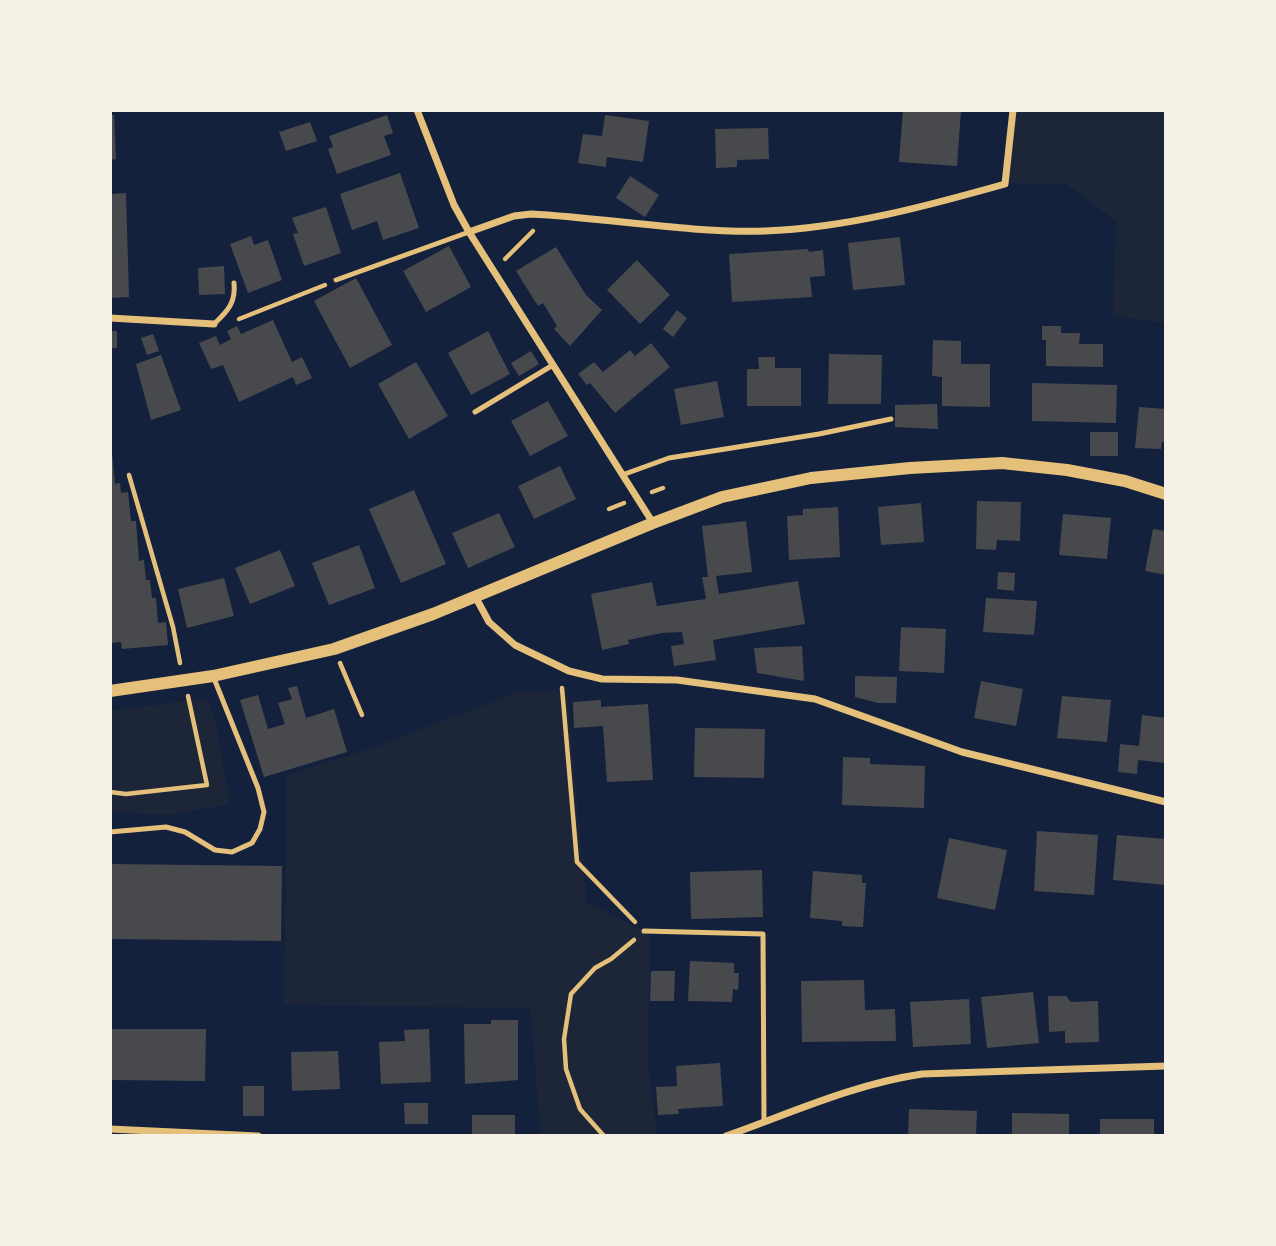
<!DOCTYPE html>
<html>
<head>
<meta charset="utf-8">
<style>
  body { margin:0 }
  #map { position:relative; width:1276px; height:1246px; overflow:hidden; background:#14213d; font-family:"Sofia Sans Condensed",sans-serif }
  canvas { display:block }
  .frame { position:absolute; inset:0; border:112px solid #f6f1e7; pointer-events:none }
</style>
</head>
<body>
<div id="map">
<canvas width="1276" height="1246"></canvas>
<div class="frame"></div>
</div>
<script>
const g = document.querySelector('canvas').getContext('2d');
g.lineJoin = 'round';
function fillPath(path, color) {
  g.fillStyle = color;
  g.fill(path, 'evenodd');
}
function trace(path, color, width, dash) {
  g.strokeStyle = color;
  g.lineWidth = width;
  g.lineCap = dash ? 'butt' : 'round';
  g.setLineDash(dash || []);
  g.stroke(path);
}
const green = new Path2D(`
  M1013 110H1166V323L1113 316 1116 221 1066 184 1005 183Z
  M567 690 586 902 650 934 648 1063 657 1136H541L530 1008 284 1005 287 775 369 749 518 692Z
  M207 698 216 723 230 804 170 815 110 812V711Z`);
const building = new Path2D(`
  M903 110H961L957 166 899 162Z
  M110 115H114L116 159 110 160Z
  M387 115 393 133 384 136 391 155 337 174 328 149 333 147 329 136Z
  M605 115 649 121 643 162 607 157 606 167 578 163 583 134 602 136Z
  M310 122 317 141 286 151 279 132Z
  M768 128 769 159 737 160V167L716 168 715 129Z
  M400 173 419 228 383 240 377 221 352 230 340 194Z
  M630 176 659 195 645 217 616 198Z
  M126 193 129 297 110 298V194Z
  M326 207 341 253 304 266 293 234 298 233 292 218Z
  M251 236 254 245 268 240 282 280 248 293 230 244Z
  M900 237 905 285 853 290 848 243Z
  M449 246 471 287 426 312 403 271Z
  M556 247 586 295 602 310 570 346 554 329 557 326 543 303 538 306 516 271Z
  M808 249 809 252 823 250 825 276 810 277 812 297 732 302 729 254Z
  M637 260 670 295 640 324 607 290Z
  M224 266 225 294 199 295 198 268Z
  M356 278 392 345 350 368 314 301Z
  M677 310 687 318 673 337 663 329Z
  M273 320 292 362 302 357 312 378 296 385 293 377 239 402 223 365 211 369 199 343 216 336 220 345 231 339 227 331 237 326 241 334Z
  M1042 326H1061V333H1080L1079 344H1103V367L1046 366V340H1042Z
  M110 331H117V348H110Z
  M488 331 510 374 471 395 448 353Z
  M153 334 159 351 147 355 141 338Z
  M933 340 961 341V364H990V407L942 406V377L932 376Z
  M651 343 670 367 615 413 590 383 587 385 578 374 594 362 603 372 630 350 635 356Z
  M531 351 539 364 519 376 511 363Z
  M829 354 882 355 881 404H828Z
  M161 355 181 410 151 420 136 364Z
  M758 357H775V368H801V406H747V369H759Z
  M416 362 448 416 409 439 378 384Z
  M717 381 724 417 681 425 674 389Z
  M1032 383 1117 385 1116 423 1032 421Z
  M548 401 568 436 530 456 511 421Z
  M937 404 938 429 895 427V405Z
  M1139 407 1166 409V442H1162L1161 449 1135 448Z
  M1090 432H1118V456H1090Z
  M110 452H112L115 484 120 483 121 493 128 492 131 521H136L139 561 144 560 146 580H150L152 598H156L158 623 166 622 168 645 122 649 121 642 110 643Z
  M560 466 576 499 534 519 518 486Z
  M414 490 446 564 401 583 369 509Z
  M977 501 1021 502 1020 541 997 540 996 550 976 549Z
  M921 503 924 542 881 545 878 507Z
  M838 507 840 557 789 560 787 516 803 515V509Z
  M499 513 515 547 468 568 452 533Z
  M1063 514 1111 518 1107 559 1059 555Z
  M746 521 752 572 716 576 719 594 798 581 805 624 713 640 716 660 674 666 671 646 684 644 682 632 662 633 628 640 629 644 602 650 591 594 652 582 657 606 706 599 702 577H708L702 526Z
  M1153 529 1166 531V575L1145 571Z
  M359 545 375 588 329 605 312 563Z
  M280 550 295 586 250 604 235 568Z
  M998 572 1015 573 1014 591 997 589Z
  M224 578 234 616 187 628 178 589Z
  M986 598 1037 601 1034 635 983 632Z
  M901 627 946 629 944 673 899 671Z
  M802 646 804 681 757 673 754 648Z
  M855 676 897 677 896 703H878L855 697Z
  M981 681 1023 689 1016 726 974 718Z
  M297 686 306 718 334 709 347 752 264 777 240 700 258 695 268 729 285 724 278 703 292 699 288 688Z
  M1062 696 1111 700 1107 742 1057 738Z
  M601 700V707L648 704 653 780 607 782 603 726 574 728 573 702Z
  M1142 715 1166 718V763L1138 760 1137 774 1118 772 1120 744 1139 746Z
  M695 728 765 729 764 778 694 777Z
  M843 757 870 758V764L925 766 924 808 842 805Z
  M1037 831 1098 835 1094 895 1034 891Z
  M1117 835 1166 839V885L1113 880Z
  M949 838 1007 850 995 910 937 898Z
  M110 864 282 866 281 941 110 939Z
  M762 870 763 917 691 919 690 872Z
  M813 871 862 875V883H866L863 927 842 926V921L810 918Z
  M690 961 734 963V973H739L738 990 733 989 732 1002 688 1001Z
  M651 971H675L674 1001H650Z
  M864 980 865 1010 895 1009 896 1041 802 1042 801 981Z
  M1033 992 1039 1043 987 1048 981 997Z
  M1048 996H1066L1071 1002 1098 1001 1099 1042 1065 1043V1031L1049 1032Z
  M969 999 971 1044 913 1047 910 1002Z
  M491 1020H518V1080L465 1084 464 1024H491Z
  M110 1029H206L205 1081 110 1080Z
  M429 1029 431 1082 381 1084 379 1042 405 1041 404 1030Z
  M338 1051 340 1089 292 1091 291 1052Z
  M720 1063 723 1106 678 1109 679 1114 658 1115 656 1087 677 1086 676 1066Z
  M243 1086H264V1116H243Z
  M404 1103H428V1124H405Z
  M909 1109 977 1111 976 1136H908Z
  M1012 1113 1069 1114V1136H1012Z
  M472 1115H515V1134L472 1135Z
  M1100 1119H1154V1136H1100Z`);
const path = new Path2D(`
  M505 259 533 231
  M239 319 325 285
  M129 475 173 627 180 663
  M652 492 663 488
  M609 509 624 503
  M340 663 362 715
  M562 688 577 862 635 922
  M110 792 126 794 207 785 188 696
  M604 1136 580 1109 566 1069 564 1039 571 994 595 968 611 959 634 940`);
const service = new Path2D(`
  M336 280 469 232
  M214 324C228 311 236 302 234 283
  M475 412 553 365
  M622 475 669 458 819 434 891 419
  M110 832 166 827 185 832 215 850 232 852 252 843 260 829 264 812 258 788 213 676
  M644 931 763 934 764 1122`);
const minor = new Path2D(`
  M417 110 454 205 469 232 653 523
  M469 232 514 216 531 214C609 218 686 233 765 231 846 228 927 206 1005 184L1013 110
  M110 318 214 324
  M475 596 489 622 515 645 569 671 602 679 677 680 815 699 962 752 1166 802
  M110 1129 258 1136
  M726 1136C791 1113 854 1084 922 1074L1166 1066`);
const tertiary = new Path2D(`
  M110 691 213 676 334 649 433 614 653 523 722 497 811 478 910 468 1002 463 1067 470 1125 481 1166 494`);
fillPath(green, '#1d2539');
fillPath(building, '#48494c');
trace(path, '#e5c07b', 4.5);
trace(service, '#e5c07b', 5);
trace(minor, '#e5c07b', 7);
trace(tertiary, '#e5c07b', 12);
</script>
</body>
</html>
